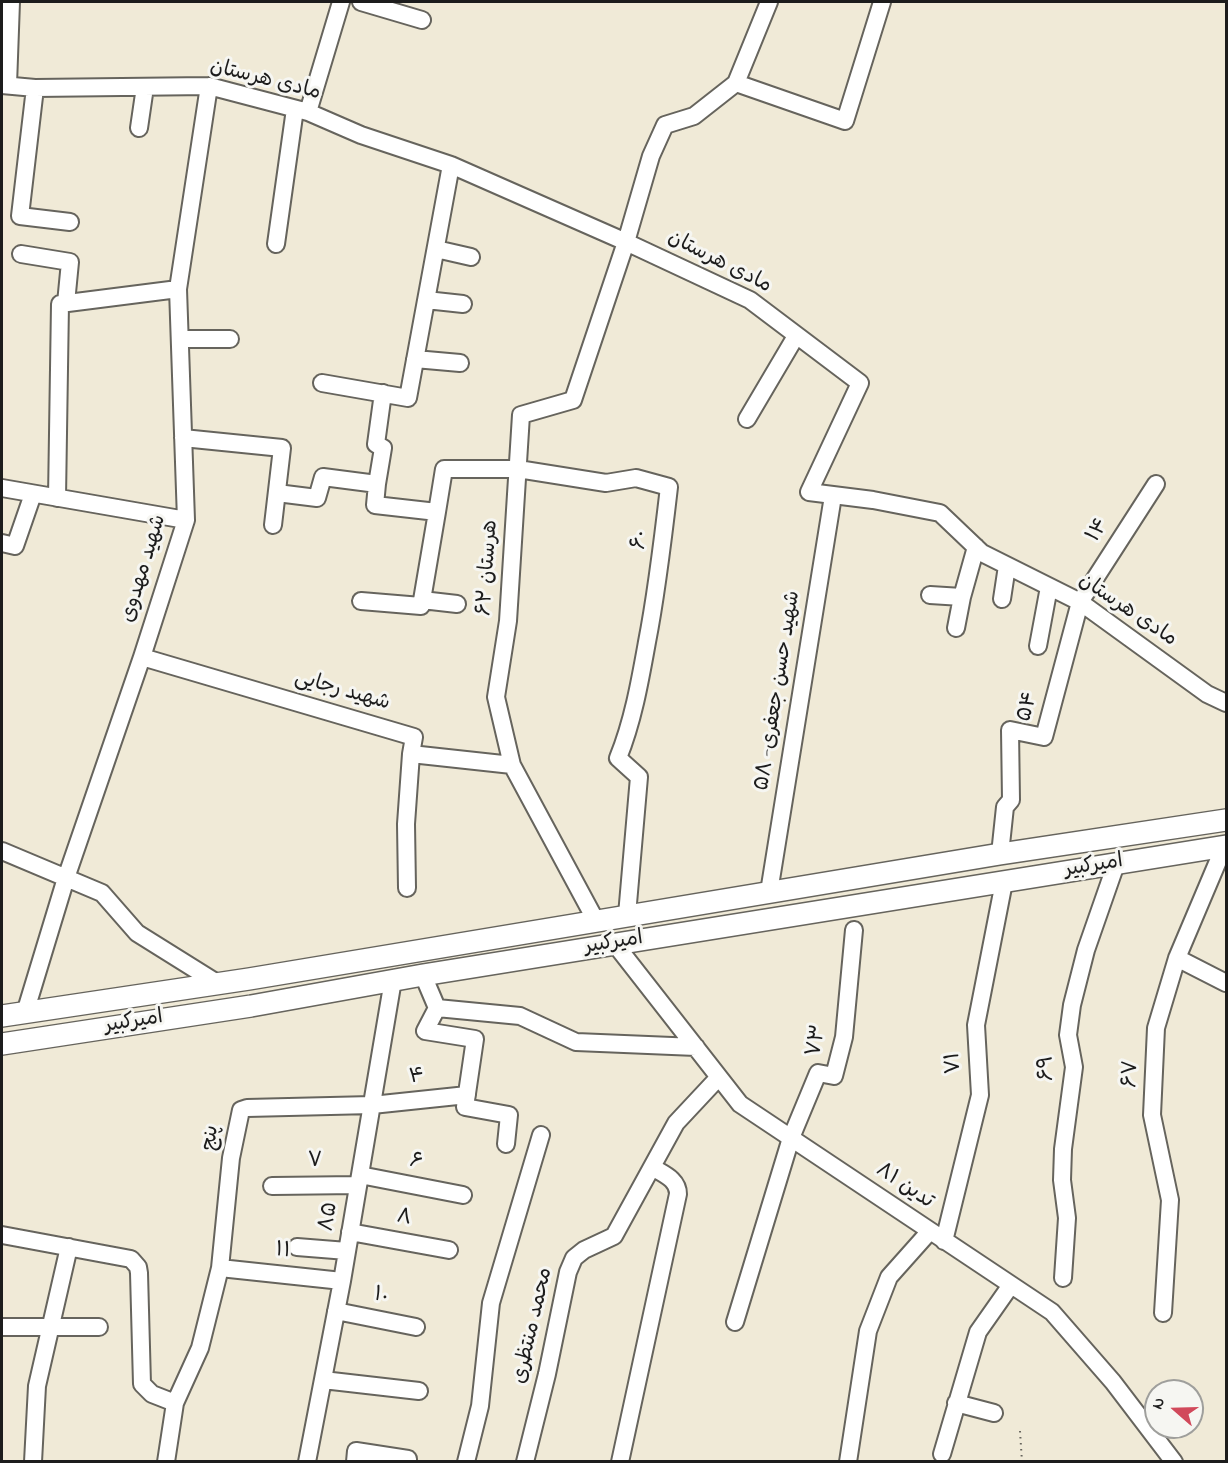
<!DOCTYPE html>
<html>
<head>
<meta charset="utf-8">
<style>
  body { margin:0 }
  #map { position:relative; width:1228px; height:1463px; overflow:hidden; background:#f0ead7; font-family:"Indie Flower",sans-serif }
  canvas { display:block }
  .frame { position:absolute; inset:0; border:3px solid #1c1c1c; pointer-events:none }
  .north { position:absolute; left:1144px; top:1379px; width:60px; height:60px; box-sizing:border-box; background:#f6f6f2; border:2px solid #9f9f9c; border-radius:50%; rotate:290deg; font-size:16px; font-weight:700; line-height:24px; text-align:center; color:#1c1c1c }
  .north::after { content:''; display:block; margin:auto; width:21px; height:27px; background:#d1495b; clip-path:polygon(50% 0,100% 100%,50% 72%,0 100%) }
</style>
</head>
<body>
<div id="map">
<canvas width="1228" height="1463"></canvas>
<div class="frame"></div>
<div class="north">N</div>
</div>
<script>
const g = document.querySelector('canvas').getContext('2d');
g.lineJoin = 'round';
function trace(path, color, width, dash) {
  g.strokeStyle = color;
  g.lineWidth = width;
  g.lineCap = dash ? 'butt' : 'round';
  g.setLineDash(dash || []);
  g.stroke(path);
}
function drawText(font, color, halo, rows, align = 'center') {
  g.font = font + ' "Indie Flower","Playpen Sans Arabic",sans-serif';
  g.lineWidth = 6;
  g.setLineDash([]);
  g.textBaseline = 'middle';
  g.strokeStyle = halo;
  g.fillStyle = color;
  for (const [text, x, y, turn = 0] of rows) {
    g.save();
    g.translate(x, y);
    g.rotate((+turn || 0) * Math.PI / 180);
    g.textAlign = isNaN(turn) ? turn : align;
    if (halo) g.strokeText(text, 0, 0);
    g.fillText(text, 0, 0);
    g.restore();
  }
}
const path = new Path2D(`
  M1020 1431 1022 1462`);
const minor = new Path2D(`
  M361 2 422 20
  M736 83 845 121 882 2
  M2 85 35 88 209 86 308 112 361 135 451 165 626 242 750 300 860 383 809 492 873 500 940 513 982 553 1080 602 1207 694 1226 703
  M8 85 11 2
  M35 88 20 216 70 222
  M308 112 341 2
  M139 128 145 87
  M276 244 295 109
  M436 249 471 257
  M21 254 70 262 66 303
  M426 300 463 304
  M180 339H230
  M415 359 460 363
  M322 383 408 398 451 165
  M747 419 796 336
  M183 438 282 448 273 525
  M377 484 375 505 437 512 444 469H518L606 483 636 478 669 487C663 539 657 591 647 642 640 681 633 721 618 758L639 777 627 915
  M2 488 186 520
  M277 493 317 498 323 477 377 484 383 448 376 444 383 393
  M57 498 60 304 178 289
  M2 543 15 546 33 494
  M930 595 962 597
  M1002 599 1007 566
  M422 600 457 604
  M361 601 421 606 437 512
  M956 628 962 597 976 547
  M1038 646 1049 587
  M142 657 414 737 411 754 512 765
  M2 851 102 893 137 933 217 983
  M1000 854 1005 807 1011 800 1010 730 1044 737 1080 602 1156 484
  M407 888 406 824 411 754
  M769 892 833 496
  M596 921 512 765 496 697 508 621 521 415 573 400 626 242 651 156 665 125 694 116 736 83 769 2
  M615 944 740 1104 1052 1312 1113 1382 1174 1462
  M1177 958 1226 983
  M423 975 437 1008 520 1016 576 1042 696 1047
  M437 1008 425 1031 475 1039 465 1107 509 1115 506 1144
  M25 1013 66 878 142 657 186 520 178 289 209 86
  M360 1175 463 1195
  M272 1186 358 1185
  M350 1232 449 1250
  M2 1235 131 1259 138 1267 139 1273 142 1384 152 1394 175 1403 200 1348 220 1268 231 1158 241 1110 247 1108 372 1105 467 1095
  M944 1241 980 1095 976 1025 1004 882
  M297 1247 347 1251
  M220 1268 342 1281
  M1063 1278 1067 1218 1062 1180 1063 1149 1074 1067 1068 1035 1072 1005 1086 950 1116 864
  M336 1311 416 1327
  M1163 1313 1170 1200 1152 1115 1156 1028 1177 958 1224 847
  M735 1322 791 1138 818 1073 834 1076 844 1037 854 930
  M2 1327H99
  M323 1380 419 1391
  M956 1403 994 1413
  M942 1454 978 1332 1011 1285
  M33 1462 37 1386 69 1247
  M166 1462 175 1403
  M307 1462 342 1281 393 980
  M355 1462 356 1451 408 1459
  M466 1462 480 1406 491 1303 541 1135
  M525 1462 547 1374 568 1272 574 1258 584 1250 614 1236 676 1123 719 1077
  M620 1462 678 1194C678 1179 663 1174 652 1167
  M848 1462 868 1331 889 1277 930 1231`);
const major = new Path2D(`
  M2 1016 249 979 1000 854 1226 820
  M2 1044 251 1006 423 975 1226 846`);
const streetNames = [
  ["مادی هرستان",265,81,14],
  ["مادی هرستان",719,263,27],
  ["۱۴",1099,531,-57],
  ["۶۰",641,540,-84],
  ["هرستان ۶۲",489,568,-86],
  ["شهید مهدوی",145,569,-73],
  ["مادی هرستان",1127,611,34],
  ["شهید حسن جعفری- ۵۸",779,691,-81],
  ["شهید رجایی",342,692,16],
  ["۵۴",1029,707,-75],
  ["امیرکبیر",1094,867,-9],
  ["امیرکبیر",614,944,-9],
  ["امیرکبیر",134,1023,-9],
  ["۷۳",818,1041,-79],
  ["۷۱",955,1063,-93],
  ["۶۹",1048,1068,-91],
  ["۶۷",1132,1074,-88],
  ["۴",417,1078,-6],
  ["پنج",212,1138,-82],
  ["۷",315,1163],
  ["۶",416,1163,11],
  ["تدین ۸۱",904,1187,34],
  ["۸۵",330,1217,-81],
  ["۸",404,1219,11],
  ["۱۱",283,1252,6],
  ["۱۰",381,1297,11],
  ["محمد منتظری",534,1326,-77]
];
trace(minor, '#66645d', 20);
trace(major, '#66645d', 24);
trace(path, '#66645d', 2, [1.5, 4.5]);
trace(minor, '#fff', 16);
trace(major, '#fff', 21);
drawText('21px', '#1c1c1c', '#f6f6f2', streetNames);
</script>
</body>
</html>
